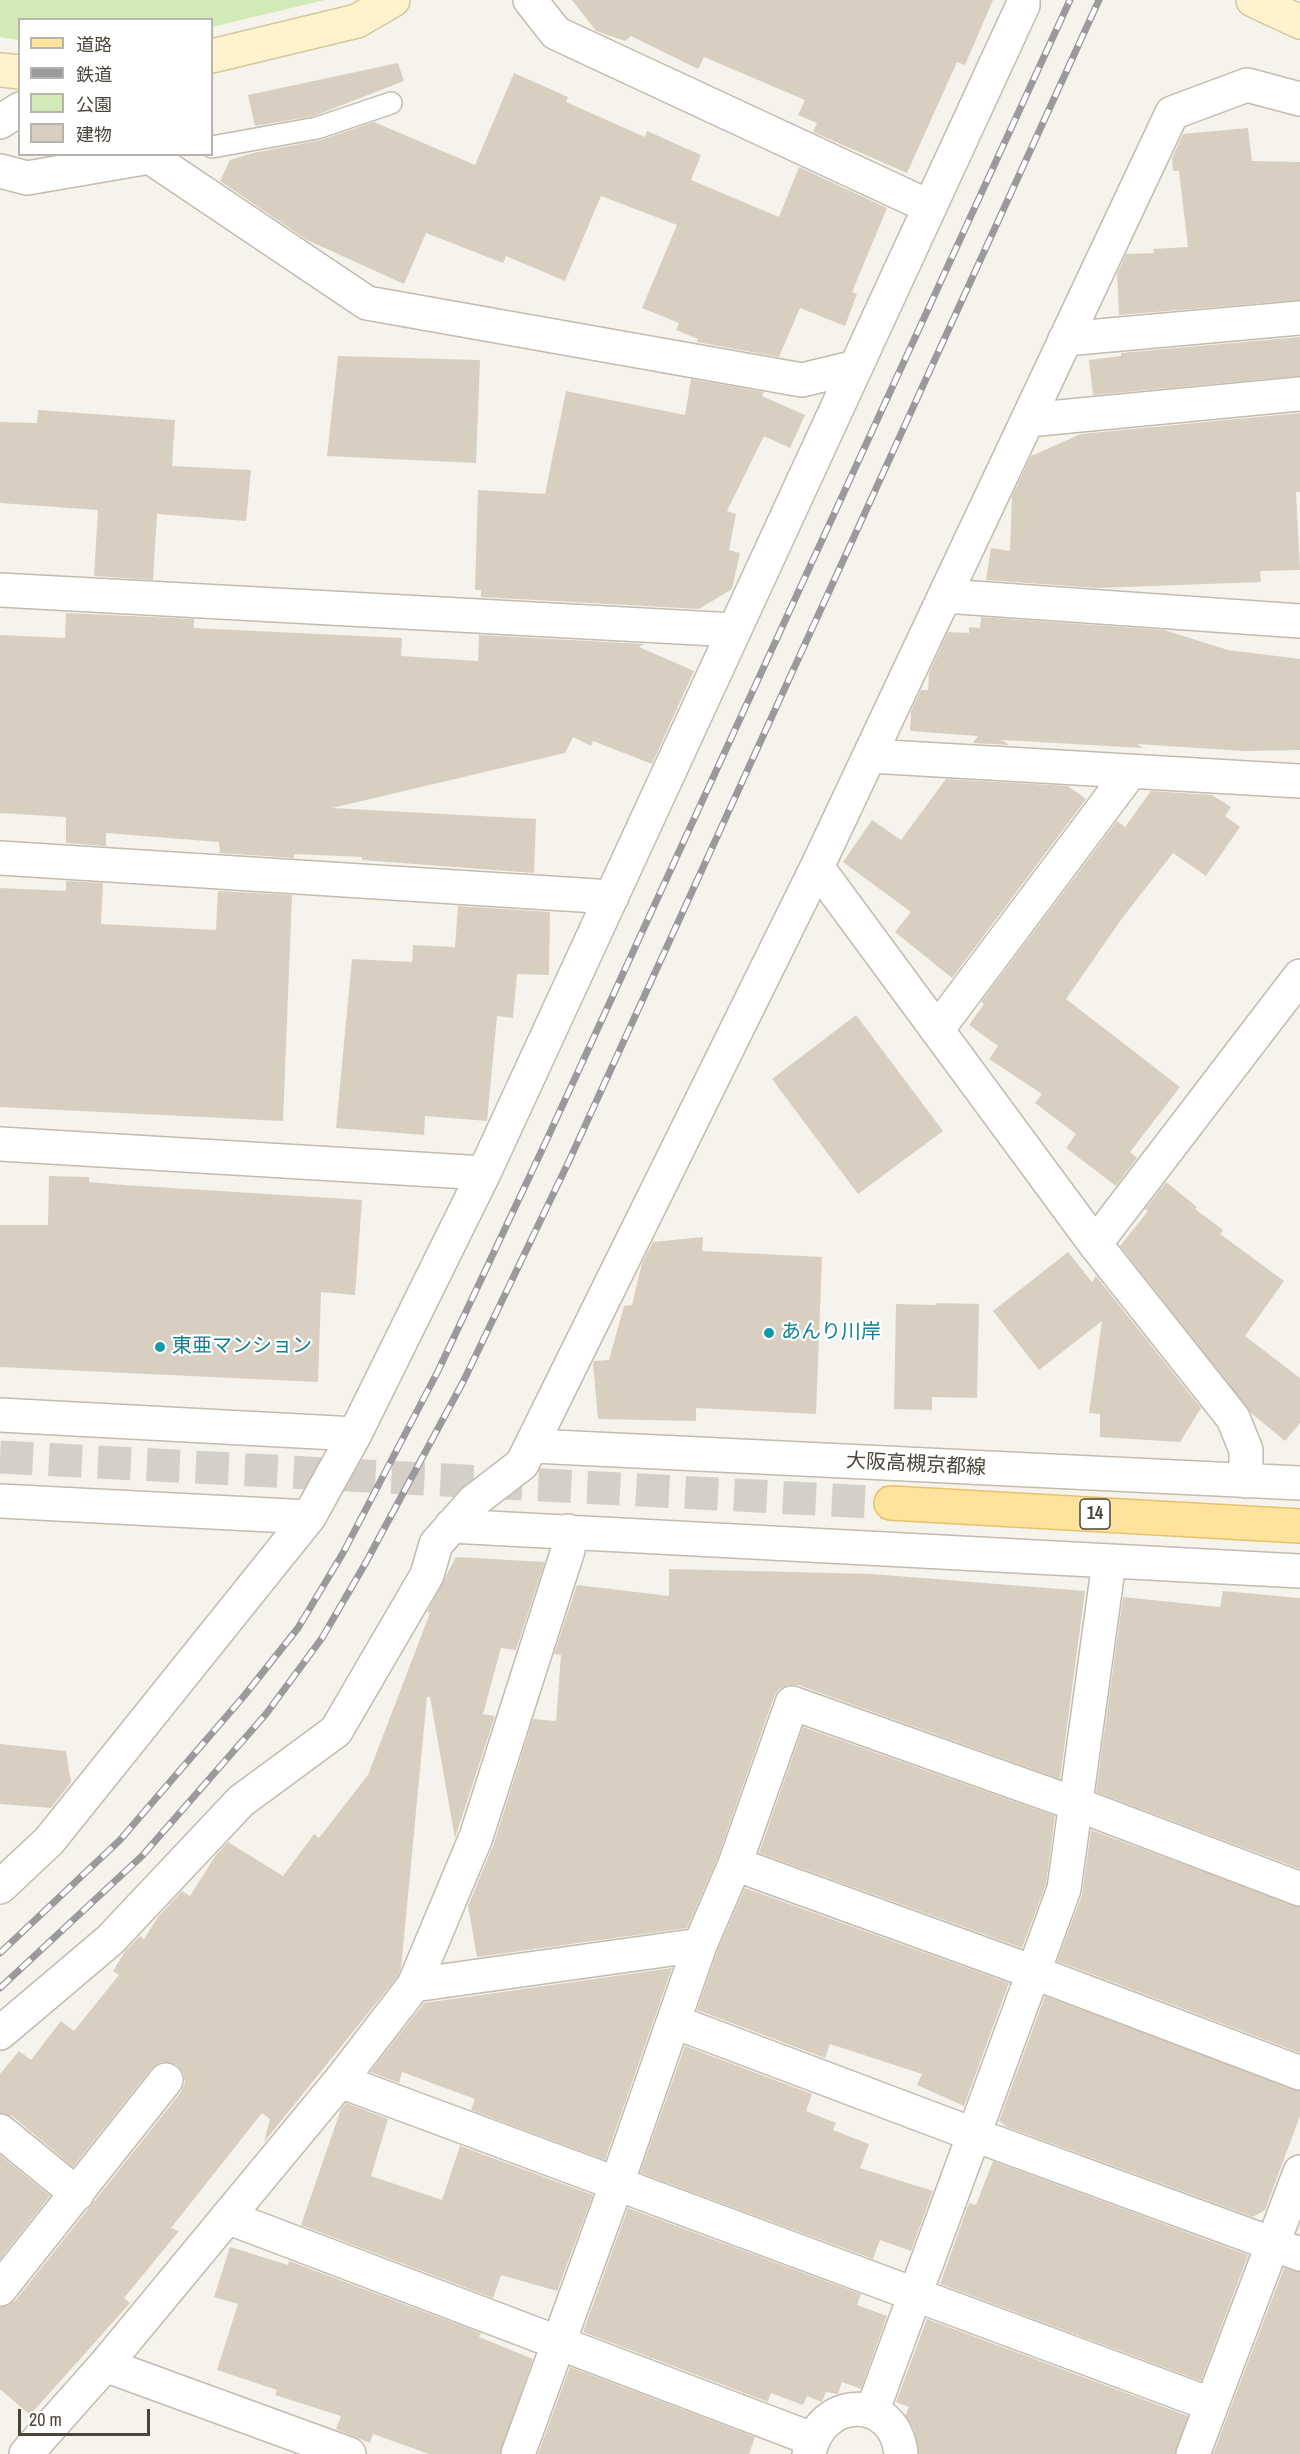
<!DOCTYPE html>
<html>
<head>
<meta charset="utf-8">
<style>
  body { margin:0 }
  #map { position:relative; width:1300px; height:2454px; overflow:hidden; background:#f6f3ec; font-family:"Archivo Narrow","Noto Sans JP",sans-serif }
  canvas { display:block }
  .legend { position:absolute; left:18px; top:18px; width:195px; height:138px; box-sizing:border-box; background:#fff; border:2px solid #b7b4b0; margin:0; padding:8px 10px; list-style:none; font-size:18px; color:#4b4439 }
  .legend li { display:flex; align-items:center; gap:12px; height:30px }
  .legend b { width:30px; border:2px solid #b7b4b0 }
  .scale { position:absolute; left:18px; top:2409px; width:132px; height:27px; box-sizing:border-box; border:3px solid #4b4439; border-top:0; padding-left:8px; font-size:18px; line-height:21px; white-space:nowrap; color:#4b4439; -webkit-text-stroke:4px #fff; paint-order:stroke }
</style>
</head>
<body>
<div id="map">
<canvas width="1300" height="2454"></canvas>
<ul class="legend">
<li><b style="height:8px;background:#ffe39c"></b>道路</li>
<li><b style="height:8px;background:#9a9a9a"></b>鉄道</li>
<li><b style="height:16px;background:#d2eab5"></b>公園</li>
<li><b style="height:16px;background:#d8cfc1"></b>建物</li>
</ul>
<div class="scale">20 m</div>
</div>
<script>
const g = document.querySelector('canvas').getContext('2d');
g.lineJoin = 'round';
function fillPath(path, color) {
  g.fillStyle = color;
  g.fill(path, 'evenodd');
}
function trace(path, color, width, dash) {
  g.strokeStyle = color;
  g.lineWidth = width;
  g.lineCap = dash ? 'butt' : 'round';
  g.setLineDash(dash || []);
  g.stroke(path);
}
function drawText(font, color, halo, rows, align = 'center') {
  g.font = font + ' "Archivo Narrow","Noto Sans JP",sans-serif';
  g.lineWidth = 4.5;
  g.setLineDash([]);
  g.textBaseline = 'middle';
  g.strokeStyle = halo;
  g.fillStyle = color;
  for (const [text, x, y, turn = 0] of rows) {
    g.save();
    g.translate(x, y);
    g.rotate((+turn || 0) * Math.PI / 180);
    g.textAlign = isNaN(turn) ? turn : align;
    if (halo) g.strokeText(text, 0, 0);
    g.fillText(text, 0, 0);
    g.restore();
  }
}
const green = new Path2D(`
  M0 0H325L212 27V20H20L19 40 0 37Z`);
const building = new Path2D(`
  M572 0H993L965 65 957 62 907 173 813 132 817 123 798 115 805 100 704 57 698 69 631 36 625 41 596 31Z
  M398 63 404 81 314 116 255 126 248 95Z
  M514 73 568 97 566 102 645 137 647 131 701 155 691 180 779 217 799 167 887 208 852 292 857 294 845 326 800 308 779 357 697 342 698 339 676 330 679 323 642 308 677 225 601 196 565 281 506 256 503 263 426 233 404 284 307 240 220 181 230 160 253 153 321 140 374 122 475 165Z
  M1248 128 1252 161 1300 162V300L1119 315 1117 274 1126 254 1154 253 1153 249 1188 247 1179 171H1173L1172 158 1183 134Z
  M1300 337V376L1093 395 1089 360 1121 356V353Z
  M338 356 480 360 476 463 327 456Z
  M691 379 764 392 762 396 805 415 790 448 764 436 727 511 736 514 729 550 740 553 732 589 699 609 481 597V590H475L478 490 545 494 566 391 685 415Z
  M38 410 175 420 172 466 251 470 246 521 157 514 153 580 94 576 98 510 0 503V422L37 423Z
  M1300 413V492H1296L1300 570 1260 571 1261 582 1098 588 986 580 991 548 1010 551 1012 496 1031 456 1081 434Z
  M66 613 194 619V628L402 638 401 656 478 661 479 635 644 644 639 647 694 671 652 764 593 741 591 746 573 737 565 753 332 808 536 819 534 873 362 860V857L294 854V858L220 853 219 842 106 833V846L66 843V817L0 813V635L65 638Z
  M981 617 1164 630 1228 650 1300 659V750L1244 751 1137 744 1143 748 1002 740 1009 745 973 743 978 736 910 731 911 711 921 690H928L929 673 948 632 969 633V627L980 628Z
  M946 779 1068 786 1086 799 952 978 895 932 911 912 843 862 872 820 901 840Z
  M1151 791 1212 795 1231 807 1225 816 1240 827 1206 876 1173 853 1123 917 1066 999 1180 1087 1130 1152 1137 1158 1116 1186 1066 1148 1076 1134 1035 1103 1042 1094 989 1059 998 1046 969 1025 984 1004 981 1002 1117 821 1125 827Z
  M66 881 103 883 101 924 216 930 218 891 292 895 283 1121 0 1107V888L66 891Z
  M458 906 550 912 549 975 517 974 513 1018 497 1016 487 1121 425 1116 424 1135 336 1128 352 959 412 962 413 945 455 947Z
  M856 1015 943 1131 858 1194 772 1079Z
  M49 1176 89 1177V1182L125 1185 362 1200 355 1295 321 1292 318 1382 0 1367V1225H48Z
  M1166 1182 1197 1207 1195 1209 1223 1230 1220 1234 1284 1281 1245 1336 1300 1378V1423L1285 1441 1251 1413 1120 1246 1148 1211 1145 1209Z
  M703 1237 702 1251 822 1257 816 1414 696 1408V1421L598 1419 593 1363 594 1361 609 1360 624 1306 632 1305 642 1263 653 1242Z
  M1068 1252 1092 1282 1096 1276 1201 1408 1180 1442 1100 1437V1414L1089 1413 1102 1321 1039 1370 993 1311Z
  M937 1303 979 1304 977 1398 932 1397V1410L894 1409 896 1304 936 1305Z
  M456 1557 545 1562 516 1650 501 1648 483 1714 495 1716 455 1838 430 1697H427L401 1968 398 1976 264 2142 270 2119 262 2113 171 2228 179 2231 124 2298 130 2303 30 2415 0 2389V2307L15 2301 181 2092 185 2082 183 2073 177 2065 169 2062H160L152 2068 73 2167 12 2116 0 2113V2074L19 2051 31 2060 61 2021 74 2031 119 1975 113 1971 126 1950 140 1936 144 1939 158 1917 182 1891 190 1896 216 1855 228 1842 283 1876 314 1834 319 1838 368 1775 430 1613 427 1612Z
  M669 1569 872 1574 1085 1591 1060 1779 798 1685H788L779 1689 774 1697 718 1857 687 1928 477 1957 468 1906 494 1843 533 1719 556 1721 561 1655 554 1654 577 1585 669 1596Z
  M1223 1591 1300 1598V1869L1096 1792 1123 1597 1220 1607Z
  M803 1727 1055 1816 1046 1884 1022 1948 759 1853Z
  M0 1744 66 1751 71 1782 51 1808 0 1804Z
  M1091 1830 1300 1907V2053L1057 1961 1082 1895Z
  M745 1888 1009 1983 964 2106 917 2085 922 2074 830 2044 825 2058 697 2010 717 1952Z
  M672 1968 605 2160 471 2110 475 2099 402 2072 399 2083 370 2072 424 2003Z
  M1045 1996 1300 2091V2116L1265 2210 1253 2217 1007 2127 999 2121Z
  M685 2046 812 2094 806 2111 836 2123 833 2130 869 2144 860 2168 933 2191 911 2251 880 2240 873 2259 640 2173Z
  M346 2103 388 2119 371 2176 442 2200 460 2146 593 2195 557 2291 501 2275 493 2298 301 2225 341 2109Z
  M0 2155 50 2196 0 2259Z
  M993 2161 1248 2255 1201 2381 940 2284 969 2203 976 2205Z
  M628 2208 861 2294 857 2305 887 2316 861 2389 842 2382 838 2394 826 2392 822 2402 807 2396 803 2405 771 2393 768 2402 583 2332Z
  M230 2247 288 2265 289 2261 481 2333 479 2337 533 2359 500 2454H429L373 2434 370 2443 336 2429 341 2416 275 2395 277 2390 217 2370 238 2304 214 2297Z
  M1284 2268 1300 2272V2454H1213Z
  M927 2319 1188 2416 1175 2454H919L914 2429 905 2416 909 2407 896 2402Z
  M570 2367 755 2437 749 2454H538Z`);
const primaryTunnel = new Path2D(`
  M0 1457 891 1503`);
const lane = new Path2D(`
  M212 147 317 128 391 103`);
const street = new Path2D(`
  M530 0 556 33 930 207
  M0 122 20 109
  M0 171 27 178 150 157 367 303 802 380 856 367
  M1065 339 1300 318
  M1028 420 1300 394
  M0 590 734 630
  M945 596 1300 621
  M870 756 1300 781
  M0 858 612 897
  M817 867 1095 1244 1233 1418 1246 1450V1481
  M937 1030 1131 771
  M0 1144 484 1173
  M1095 1244 1300 976
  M0 1415 355 1434
  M533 1446 1300 1483
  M0 1501 309 1517
  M451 1526 1300 1571
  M735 1864 1033 1972 1300 2073
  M0 1887 49 1841 309 1517 355 1434 484 1173 1023 5V0
  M414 1985 700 1945
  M675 2022 975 2135 1300 2254
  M0 2033 110 1940 241 1801 336 1731 427 1575 436 1544 474 1501 522 1464 817 867 1172 113 1247 85 1300 99
  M340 2081 1210 2404
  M0 2131 77 2194
  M227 2217 812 2439
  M0 2289 166 2080
  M105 2365 349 2454
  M872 2412 1064 1889 1109 1562
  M26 2454 105 2365 340 2081 414 1985 476 1837 568 1550V1531
  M518 2454 617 2183 700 1945 735 1864 792 1703 1076 1804 1300 1889
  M809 2454C820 2395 895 2394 901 2454
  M1193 2454 1300 2172`);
const secondary = new Path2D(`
  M1253 0 1300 22
  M212 56 357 21 393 0
  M0 70 20 72`);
const primary = new Path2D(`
  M891 1503 1300 1526`);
const rail = new Path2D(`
  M0 1953 120 1840 244 1696 298 1628 343 1553 438 1371 542 1150 1070 0
  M0 1988 142 1856 266 1714 322 1638 365 1564 463 1382 569 1161 1099 0`);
const markers = [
  [769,1333,6,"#0f9aa8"],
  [160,1347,6,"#0f9aa8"]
];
const shields = [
  [1095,1514,30]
];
const shieldNames = [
  ["14",1095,1514]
];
const cultureNames = [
  ["あんり川岸",781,1333],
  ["東亜マンション",172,1347]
];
const streetNames = [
  ["大阪高槻京都線",916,1465,3]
];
fillPath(green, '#d2eab5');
fillPath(building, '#d8cfc1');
trace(primaryTunnel, '#d4d0c8', 33, [33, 16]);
trace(lane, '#c2bbae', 24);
trace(street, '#c2bbae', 36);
trace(secondary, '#d6c79b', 36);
trace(primary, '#e6c16a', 36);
trace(lane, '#fff', 21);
trace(street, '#fff', 33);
trace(secondary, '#fff3cd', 33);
trace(primary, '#ffe39c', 33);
trace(rail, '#9a9a9a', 7);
trace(rail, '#fff', 4.5, [14]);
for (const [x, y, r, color] of markers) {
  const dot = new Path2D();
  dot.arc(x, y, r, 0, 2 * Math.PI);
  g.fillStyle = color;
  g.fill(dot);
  trace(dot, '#fff', 2);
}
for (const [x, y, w] of shields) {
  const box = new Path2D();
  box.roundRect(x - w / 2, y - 15, w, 30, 4.5);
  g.fillStyle = '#fff';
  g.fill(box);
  trace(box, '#4b4439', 1.5);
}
drawText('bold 18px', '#4b4439', null, shieldNames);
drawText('20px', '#0d838f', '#fff', cultureNames, 'left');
drawText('20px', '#4b4439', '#fff', streetNames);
</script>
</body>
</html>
